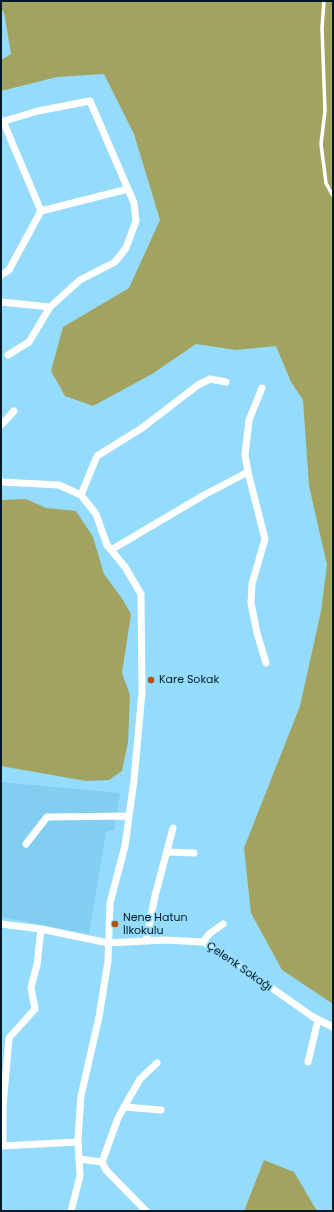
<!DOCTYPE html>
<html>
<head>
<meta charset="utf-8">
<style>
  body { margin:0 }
  #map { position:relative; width:334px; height:1212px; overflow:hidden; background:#95dbfb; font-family:Poppins,sans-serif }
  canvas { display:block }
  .frame { position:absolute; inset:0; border:2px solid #001b26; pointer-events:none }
</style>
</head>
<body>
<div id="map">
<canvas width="334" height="1212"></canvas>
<div class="frame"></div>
</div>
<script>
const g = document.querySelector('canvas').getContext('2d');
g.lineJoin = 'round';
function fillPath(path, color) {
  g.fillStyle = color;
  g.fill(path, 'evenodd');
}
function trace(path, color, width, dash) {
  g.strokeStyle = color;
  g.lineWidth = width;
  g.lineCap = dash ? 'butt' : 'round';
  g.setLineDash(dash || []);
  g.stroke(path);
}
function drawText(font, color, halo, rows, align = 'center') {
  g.font = font + ' Poppins,sans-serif';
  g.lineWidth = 3.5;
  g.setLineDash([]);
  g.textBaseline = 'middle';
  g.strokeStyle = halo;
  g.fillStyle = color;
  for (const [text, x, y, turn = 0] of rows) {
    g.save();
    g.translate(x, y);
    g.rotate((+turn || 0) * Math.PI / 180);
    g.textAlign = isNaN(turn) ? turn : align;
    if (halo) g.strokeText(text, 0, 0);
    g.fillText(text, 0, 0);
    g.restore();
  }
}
const built = new Path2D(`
  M1 782 120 793 114 830 106 831 89 934 1 917Z`);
const green = new Path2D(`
  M1 1H333V1004L282 970 251 913 244 848 300 706 321 611 327 565 309 486 303 400 291 382 276 346 236 350 196 344 152 374 93 406 65 396 51 371 63 327 129 288 160 220 134 134 104 74 57 77 1 91V60L11 54 4 12 1 10Z
  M26 499 46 508 76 511 93 537 104 574 123 600 131 614 122 673 130 695 128 742 122 771 109 780 86 781 1 766V500Z
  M264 1160 294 1172 317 1211H244Z`);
const service = new Path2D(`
  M324 1 322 28 325 111 321 144 326 183 333 196`);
const minor = new Path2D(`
  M3 121 41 211
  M1 122 38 111 90 101 128 189 41 211 9 270 1 275
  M1 302 50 307
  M8 355 29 342 50 307 80 280 115 262 126 248 136 221 134 203 128 189
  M262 388 249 420 245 455 248 472 265 539 252 584 251 603 257 633 266 663
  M1 425 14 411
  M1 482 59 485 81 495 96 514 107 545 125 567 141 594 142 692 134 780 125 846 110 903 108 961 99 1017 81 1096 78 1139 80 1176 71 1211
  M81 495 97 456 142 428 198 385 210 379 226 382
  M111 550 204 495 248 472
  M26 844 47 817 129 816
  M167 852 194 853
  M1 924 41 929 108 943 165 940 203 942 222 953 313 1017 333 1027
  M146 941 155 896 173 828
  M203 942 209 934 223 924
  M308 1062 318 1020
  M124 1107 161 1110
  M1 1146 78 1142
  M3 1146V1106L9 1038 35 1009 31 987 37 965 41 929
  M79 1159 102 1162 106 1170 146 1211
  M102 1162 118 1118 140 1079 157 1063`);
const markers = [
  [151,680,4,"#b2510b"],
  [115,924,4,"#b2510b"]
];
const poiNames = [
  ["Kare Sokak",159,680],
  ["Nene Hatun",123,918],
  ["İlkokulu",123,931]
];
const streetNames = [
  ["Çelenk Sokağı",239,967,35]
];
fillPath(built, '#82cef1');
fillPath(green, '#a3a361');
trace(service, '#fff', 3.5);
trace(minor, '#fff', 7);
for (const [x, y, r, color] of markers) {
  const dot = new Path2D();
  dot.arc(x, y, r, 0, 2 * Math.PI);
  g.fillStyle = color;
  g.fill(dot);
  trace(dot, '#95dbfb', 1.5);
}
drawText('11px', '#001b26', '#95dbfb', poiNames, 'left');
drawText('11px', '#001b26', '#95dbfb', streetNames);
</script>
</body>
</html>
